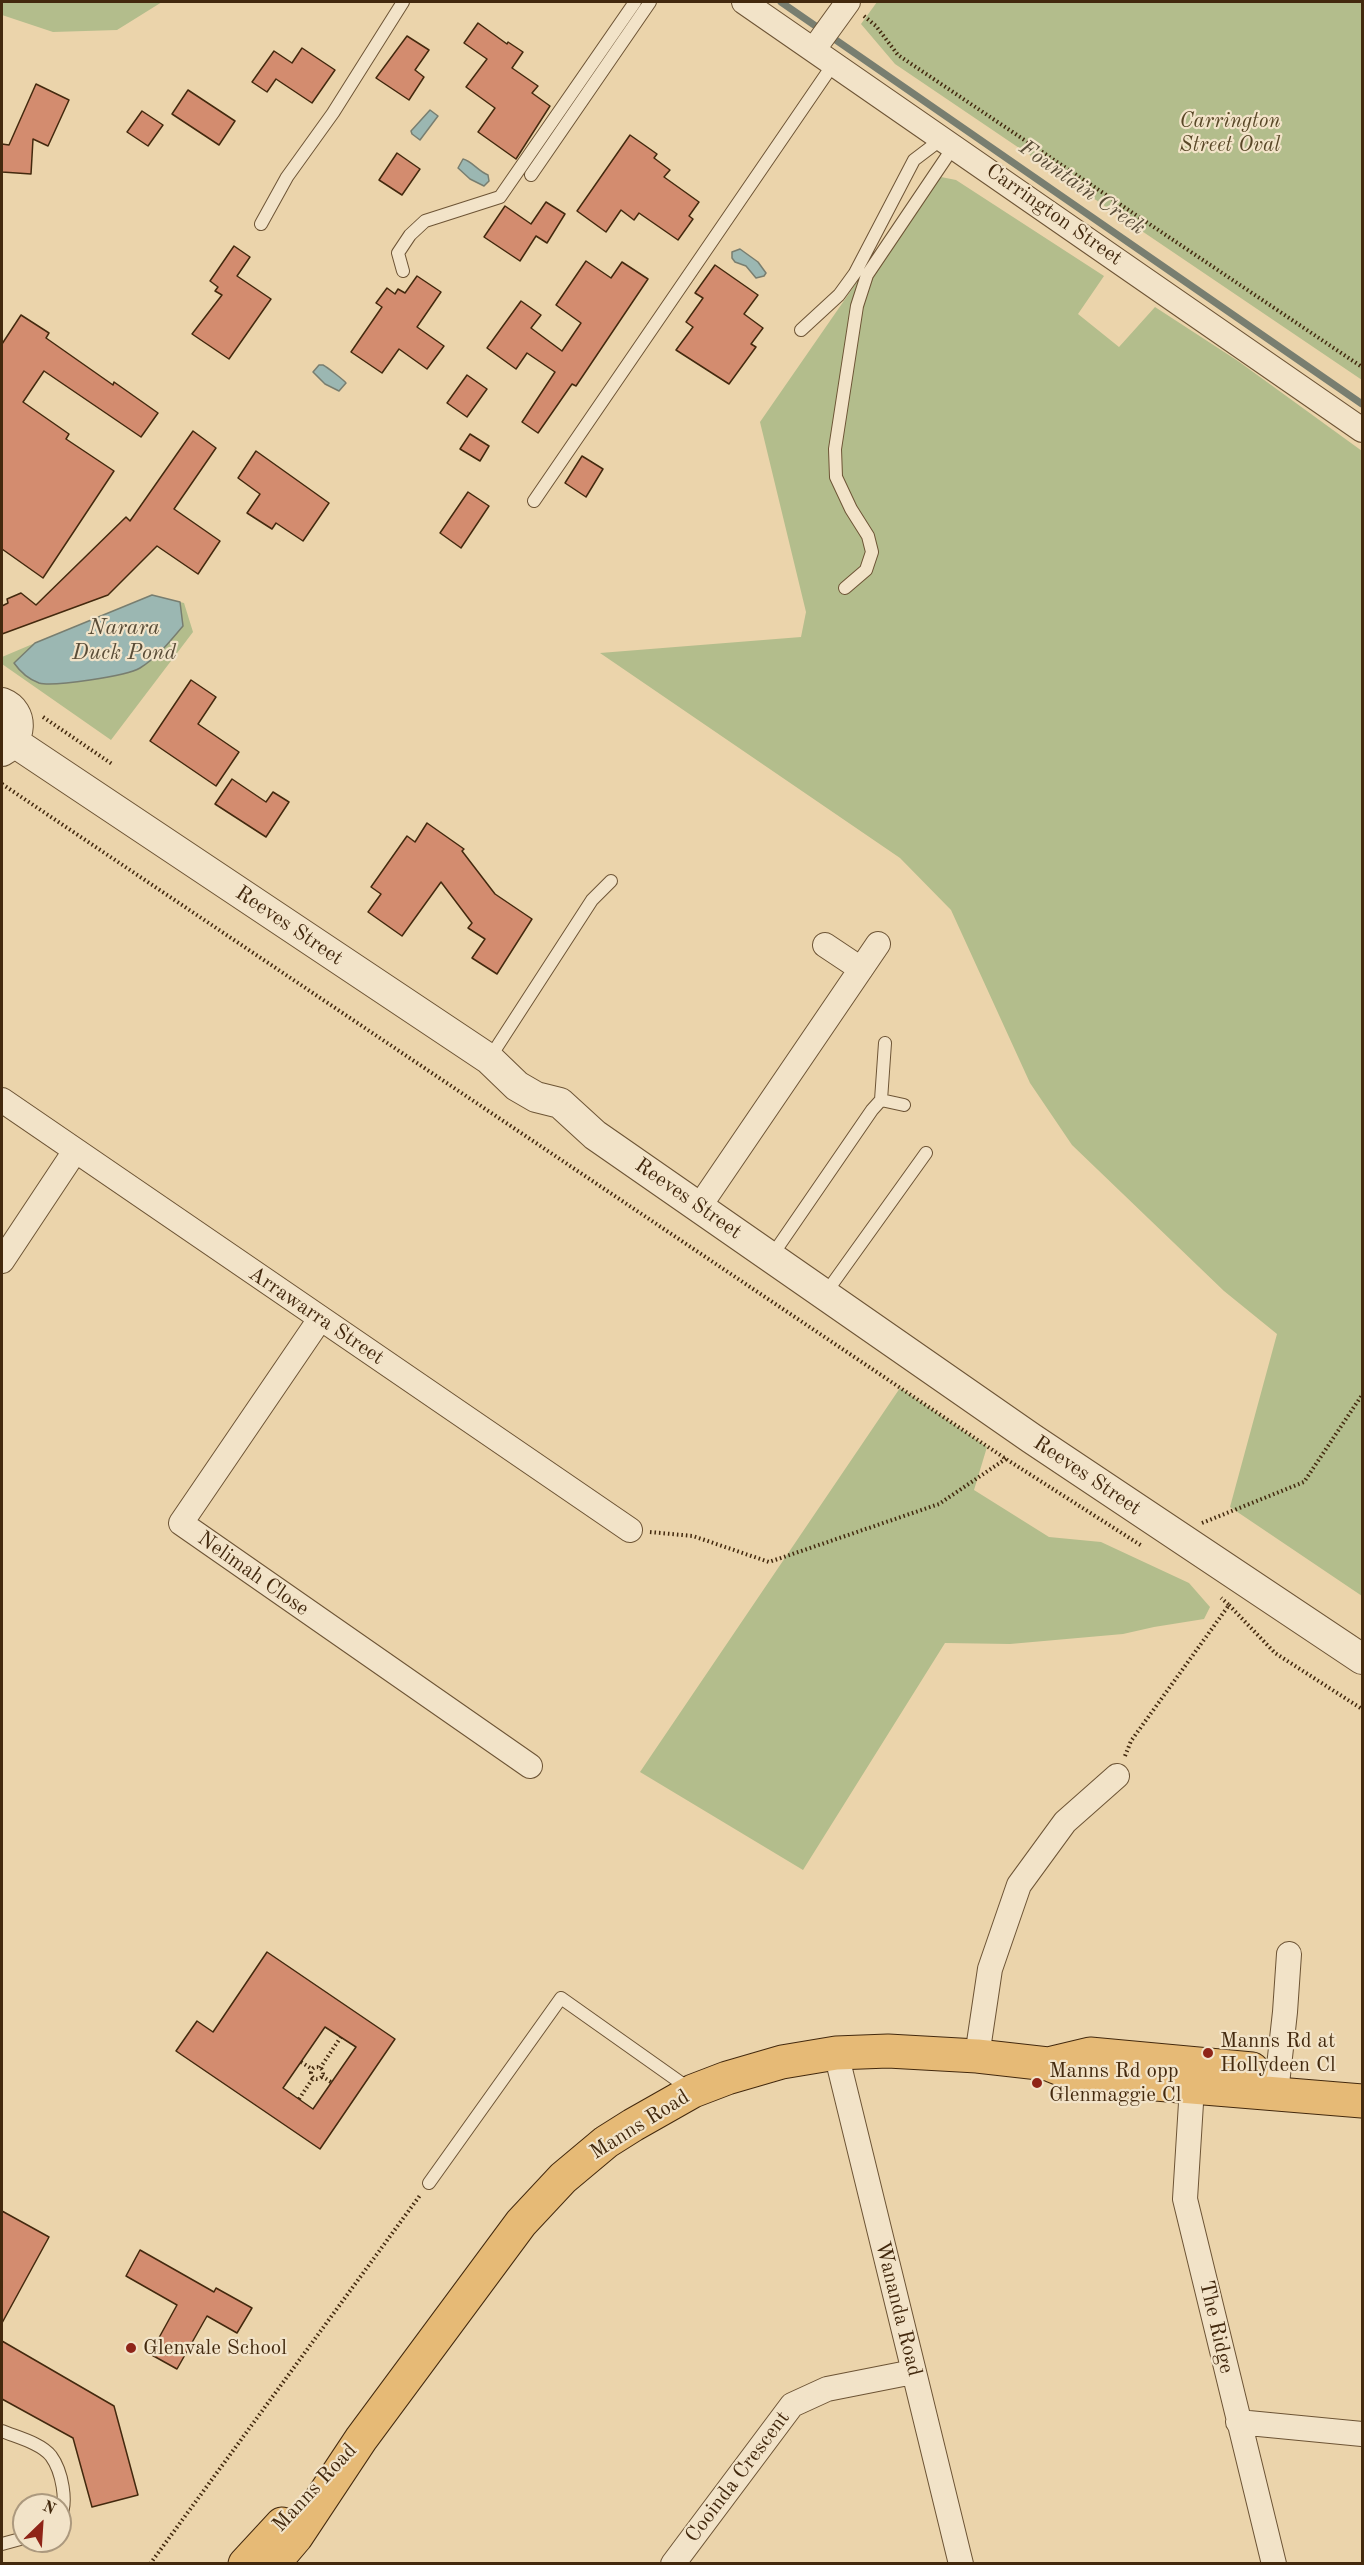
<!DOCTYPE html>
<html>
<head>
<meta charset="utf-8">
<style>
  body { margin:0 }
  #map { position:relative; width:1364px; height:2565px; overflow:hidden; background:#ebd4ab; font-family:"Old Standard TT",serif }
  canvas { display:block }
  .frame { position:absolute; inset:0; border:3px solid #43290e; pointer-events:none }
  .north { position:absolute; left:12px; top:2493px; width:60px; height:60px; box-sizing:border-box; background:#f2e3c8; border:2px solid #ac997e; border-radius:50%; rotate:25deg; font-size:16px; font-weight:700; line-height:24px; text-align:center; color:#43290e }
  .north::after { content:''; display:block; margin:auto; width:21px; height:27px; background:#8f2418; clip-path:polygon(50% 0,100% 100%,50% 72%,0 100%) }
</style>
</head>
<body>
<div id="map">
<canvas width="1364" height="2565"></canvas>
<div class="frame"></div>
<div class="north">N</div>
</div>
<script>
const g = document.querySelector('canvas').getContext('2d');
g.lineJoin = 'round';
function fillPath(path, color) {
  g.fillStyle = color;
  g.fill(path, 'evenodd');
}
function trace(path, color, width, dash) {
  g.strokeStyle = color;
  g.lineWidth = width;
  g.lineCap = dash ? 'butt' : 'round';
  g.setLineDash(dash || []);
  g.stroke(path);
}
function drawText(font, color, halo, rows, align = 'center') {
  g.font = font + ' "Old Standard TT",serif';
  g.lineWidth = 4.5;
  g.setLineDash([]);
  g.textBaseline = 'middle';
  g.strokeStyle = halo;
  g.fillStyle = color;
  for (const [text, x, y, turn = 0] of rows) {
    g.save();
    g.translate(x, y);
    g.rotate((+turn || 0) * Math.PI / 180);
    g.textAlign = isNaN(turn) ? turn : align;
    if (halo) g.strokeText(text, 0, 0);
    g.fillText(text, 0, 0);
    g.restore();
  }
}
const green = new Path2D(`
  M2 2H162L117 30 53 32 2 15Z
  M877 2H1362V380L895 64 861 24Z
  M931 175 956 180 1104 276 1078 314 1119 347 1155 307 1238 361 1362 451V1596L1230 1507 1277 1334 1224 1291 1072 1145 1030 1083 951 910 900 858 600 653 801 637 806 612 760 422Z
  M180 602 184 603 193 632 111 740 2 664V657L35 643 15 663 183 626Z
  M900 1388 987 1447 974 1490 1049 1537 1101 1542 1189 1583 1210 1607 1204 1619 1154 1627 1123 1634 1010 1644 945 1643 803 1870 640 1772Z`);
const water = new Path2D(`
  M430 110 438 116 420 140 412 134 411 131Z
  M463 159C472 161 478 171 488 175L489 181 484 186 470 179 458 168Z
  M740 249 758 262 766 273 764 276 756 278 746 266 735 262 732 258V252Z
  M319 365H323C327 367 345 381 346 383L339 391 325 384 313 372Z
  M152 595 180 602 183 626C170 641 158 657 140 668 127 676 53 687 39 683 28 679 21 673 14 663L35 643Z`);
const stream = new Path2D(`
  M781 2 1362 404`);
const building = new Path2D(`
  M478 23 507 44 508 42 523 52 512 68 538 86 532 93 550 106 516 159 478 132 495 108 466 87 487 59 464 43Z
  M407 36 429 50 415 70 424 77 409 100 376 78Z
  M302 48 335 70 312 103 276 79 267 92 252 82 274 51 292 63Z
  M36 84 69 100 48 146 33 139 31 174 2 172V144L9 145Z
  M188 90 235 121 219 145 172 114Z
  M142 111 163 125 148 146 127 132Z
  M630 135 657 154 654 158 670 170 664 177 699 202 689 216 693 219 678 240 639 213 634 220 621 210 606 232 577 211Z
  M397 153 420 169 402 195 379 180Z
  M546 202 565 214 547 243 536 236 520 261 484 237 505 206 531 224Z
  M234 246 250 257 237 276 271 299 229 359 192 334 222 295 215 291 218 287 210 281Z
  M586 261 611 278 622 262 648 279 576 386 572 384 538 433 522 422 555 372 527 353 516 369 487 348 521 301 541 315 531 328 562 351 581 323 556 305Z
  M715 265 758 295 744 314 763 328 751 344 756 347 729 384 676 350 693 327 686 322 703 298 695 293Z
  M417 276 441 292 417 327 444 346 427 369 399 349 382 373 351 352 382 307 376 303 387 288 395 294 398 289 405 293Z
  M21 315 49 333 46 338 113 385 114 382 158 413 141 437 44 371 23 402 69 434 66 439 114 471 43 578 2 549V344Z
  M467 375 487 389 467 417 447 403Z
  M193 431 216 448 174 509 220 541 198 574 157 546 108 595 2 634V606L8 603 7 599 21 593 36 605 126 517 130 521Z
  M470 434 489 446 480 461 460 449Z
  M256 451 329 503 303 541 276 523 272 529 247 513 260 494 238 478Z
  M582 456 603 469 586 497 565 483Z
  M468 492 489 506 461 548 440 533Z
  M191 680 216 697 198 724 239 752 216 786 150 741Z
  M232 779 266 802 273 792 289 802 266 837 215 804Z
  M427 823 464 849 462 851 495 894 532 919 497 974 472 958 485 939 468 928 472 923 441 882 402 936 368 912 381 894 371 887 407 836 415 842Z
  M267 1952 395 2039 320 2149 176 2051 197 2021 213 2032ZM325 2027 356 2047 313 2109 283 2088Z
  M2 2211 49 2237 2 2323Z
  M140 2250 214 2292 216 2288 252 2308 237 2333 207 2316 177 2369 150 2354 177 2305 126 2276Z
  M2 2341 114 2406 138 2495 92 2507 73 2438 2 2399Z`);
const path = new Path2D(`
  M864 16 876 26 898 55 1362 367
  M43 717 112 764
  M2 784 1006 1459 1142 1546
  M1202 1523 1304 1482 1362 1395
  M650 1532 693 1536 769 1562 939 1504 1007 1458
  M1229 1605 1275 1653 1362 1709
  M1125 1756 1131 1741 1229 1605 1221 1598
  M301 2062 312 2069
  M311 2073a6 6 0 1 1 12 0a6 6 0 1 1-12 0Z
  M320 2068 341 2037
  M322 2076 331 2082
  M299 2099 313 2078
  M150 2564 421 2194`);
const service = new Path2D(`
  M531 175 650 2
  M261 224 287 177 333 113 403 2
  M403 271 398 253 410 235 425 221 500 197 635 2
  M801 330 839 295 855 273 914 160 943 138
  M534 501 834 63
  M845 588 866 570 872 552 868 536 851 509 836 477 835 449 857 306 867 275 954 146
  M489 1059 592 900 611 881
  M881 1100 885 1043
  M771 1257 872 1110 881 1100 904 1105
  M825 1294 926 1153
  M429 2183 561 1998 691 2090
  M2 2431C16 2437 41 2443 51 2456 62 2471 68 2502 60 2518
  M2 2544 24 2538`);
const minor = new Path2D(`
  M744 2 1362 430
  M814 49 848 2
  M825 945 861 969
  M2 1100 630 1530
  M699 1207 878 944
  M2 1261 75 1151
  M320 1319 181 1523 530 1766
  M836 2053 961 2564
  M977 2056 990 1969 1019 1885 1065 1822 1117 1776
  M1192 2087 1185 2199 1274 2564
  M1276 2093 1285 2012 1289 1954
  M1238 2422 1362 2434
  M673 2564 792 2405 827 2389 913 2372`);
const tertiary = new Path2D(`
  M2 703C25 712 21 741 2 751
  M14 742 489 1059 517 1086 536 1097 560 1103 595 1135 1031 1438 1362 1659`);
const primary = new Path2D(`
  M1048 2064 1090 2054 1252 2069
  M245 2564 282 2524
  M273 2564 296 2537 361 2439 521 2223 563 2178 606 2142 633 2125 693 2091 727 2078 782 2062 836 2053 888 2051 977 2056 1048 2064 1083 2078 1362 2101`);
const markers = [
  [1208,2053,6,"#8f2418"],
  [1037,2083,6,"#8f2418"],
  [131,2348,6,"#8f2418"]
];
const parkNames = [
  ["Carrington",1230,121],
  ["Street Oval",1230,145]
];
const streetNames = [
  ["Carrington Street",1054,215,35],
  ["Reeves Street",289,926,34],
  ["Reeves Street",688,1199,35],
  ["Arrawarra Street",316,1316,34],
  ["Reeves Street",1087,1476,34],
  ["Nelimah Close",253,1574,35],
  ["Manns Road",640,2125,-32],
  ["Wananda Road",898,2309,76],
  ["The Ridge",1216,2327,77],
  ["Cooinda Crescent",738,2477,-53],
  ["Manns Road",315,2488,-47]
];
const poiNames = [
  ["Manns Rd at",1220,2041],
  ["Hollydeen Cl",1220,2065],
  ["Manns Rd opp",1049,2071],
  ["Glenmaggie Cl",1049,2095],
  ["Glenvale School",143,2348]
];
const waterNames = [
  ["Fountain Creek",1082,188,35],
  ["Narara",124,628],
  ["Duck Pond",124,653]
];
fillPath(green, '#b3bd8c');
fillPath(water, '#9bb7b2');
trace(water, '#787e70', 1.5);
trace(stream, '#787e70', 7);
fillPath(building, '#d38c6f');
trace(building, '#43290e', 1.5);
trace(service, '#6d5435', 14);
trace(minor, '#6d5435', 26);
trace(tertiary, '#6d5435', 32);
trace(primary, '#43290e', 35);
trace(path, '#43290e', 4, [1.5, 3]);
trace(service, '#f2e3c8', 12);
trace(minor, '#f2e3c8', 24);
trace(tertiary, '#f2e3c8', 30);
trace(primary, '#e6ba76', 33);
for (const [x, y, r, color] of markers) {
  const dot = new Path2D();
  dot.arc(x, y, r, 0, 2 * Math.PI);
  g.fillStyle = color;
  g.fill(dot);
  trace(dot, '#f2e3c8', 2);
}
drawText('italic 21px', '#594727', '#f2e3c8', parkNames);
drawText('21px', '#43290e', '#f2e3c8', streetNames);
drawText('21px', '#43290e', '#f2e3c8', poiNames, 'left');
drawText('italic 22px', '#594c37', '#f2e3c8', waterNames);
</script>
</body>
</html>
